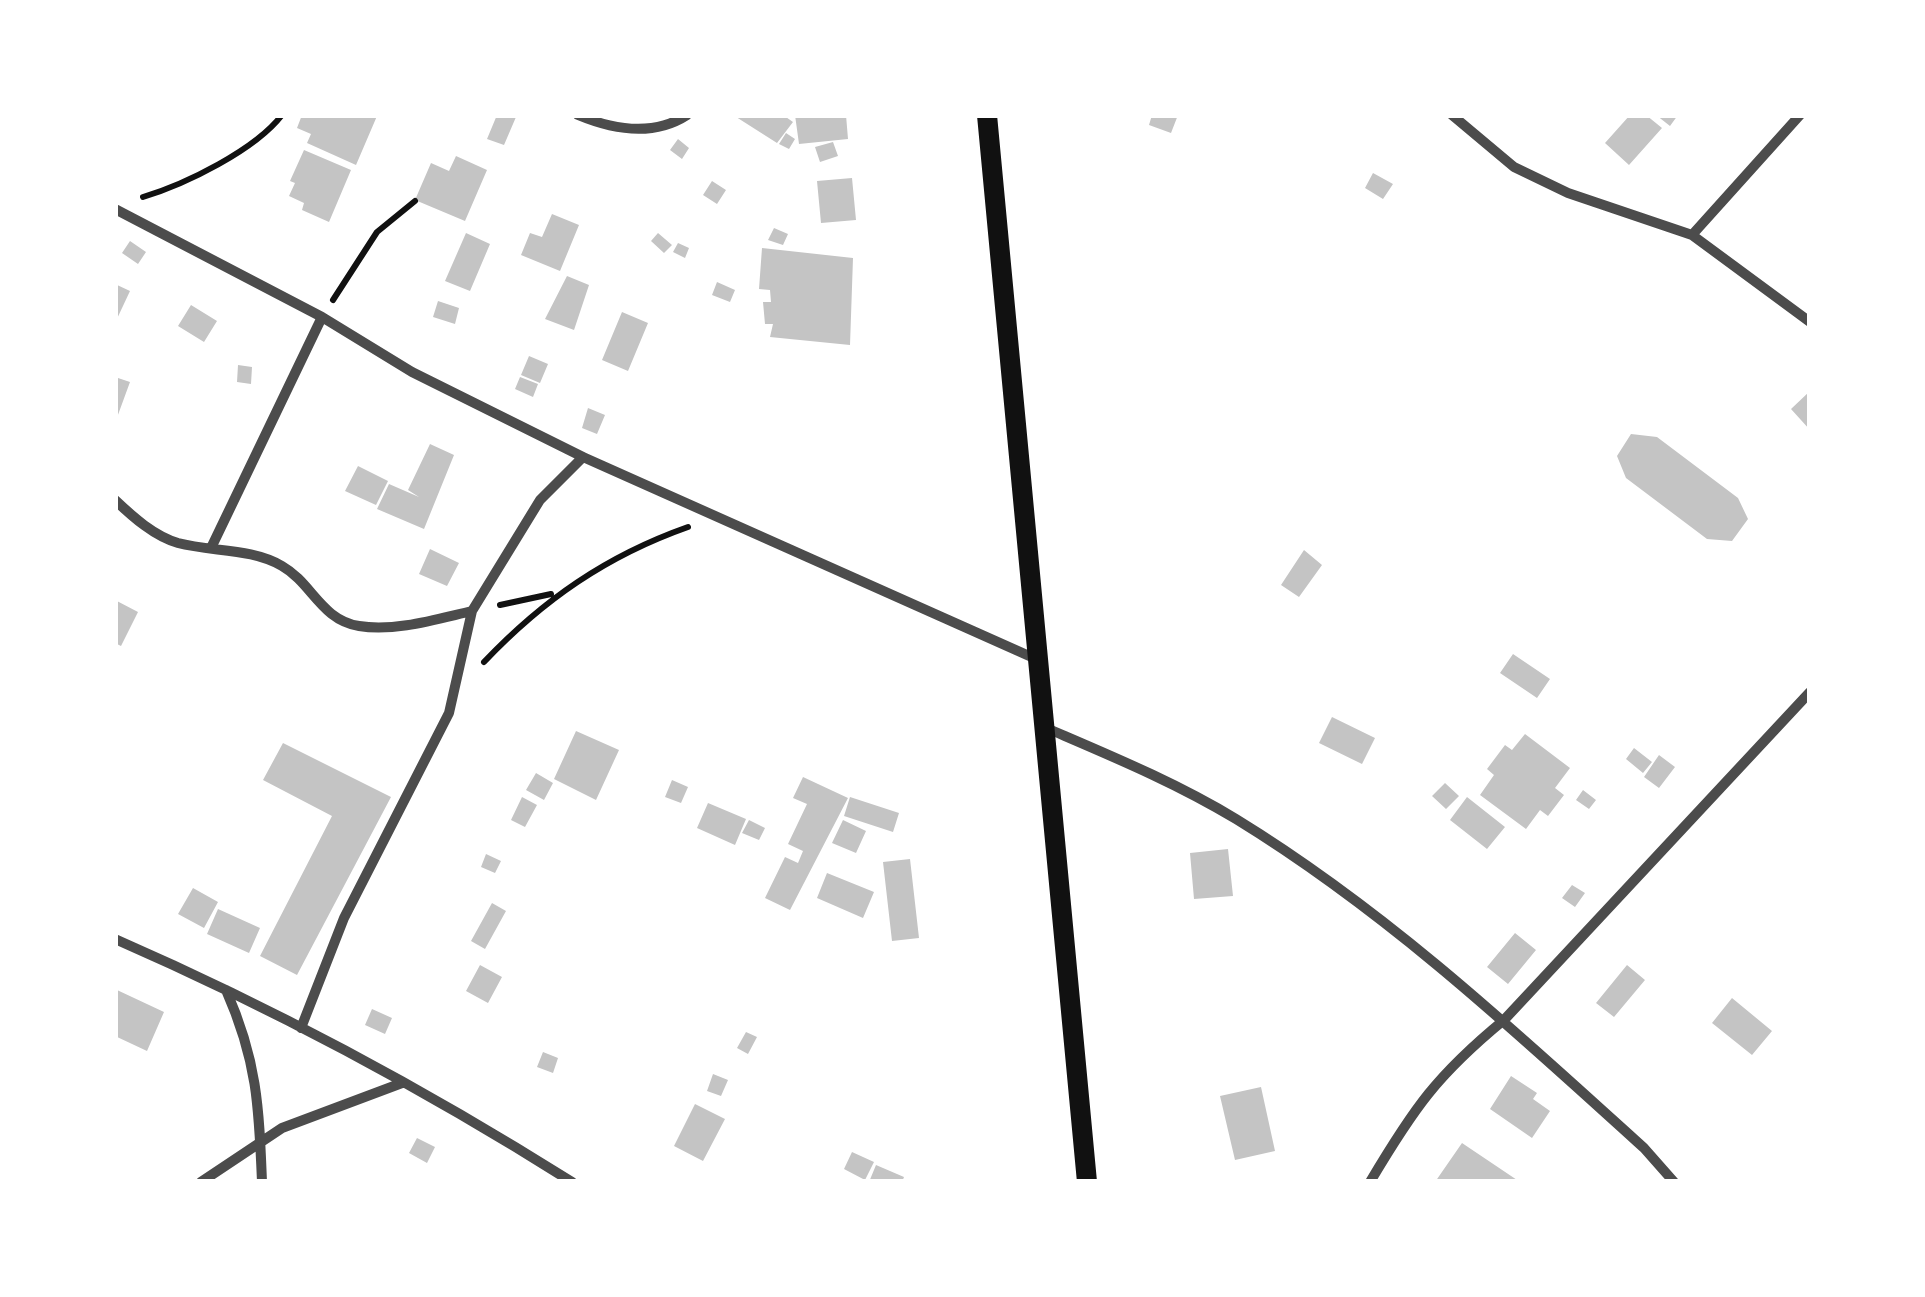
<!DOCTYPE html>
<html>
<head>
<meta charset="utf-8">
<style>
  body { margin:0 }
  #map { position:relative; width:1925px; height:1297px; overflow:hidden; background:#fff; font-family:Literata,serif }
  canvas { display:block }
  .frame { position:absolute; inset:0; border:118px solid #fff; pointer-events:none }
</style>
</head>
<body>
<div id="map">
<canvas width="1925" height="1297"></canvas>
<div class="frame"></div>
</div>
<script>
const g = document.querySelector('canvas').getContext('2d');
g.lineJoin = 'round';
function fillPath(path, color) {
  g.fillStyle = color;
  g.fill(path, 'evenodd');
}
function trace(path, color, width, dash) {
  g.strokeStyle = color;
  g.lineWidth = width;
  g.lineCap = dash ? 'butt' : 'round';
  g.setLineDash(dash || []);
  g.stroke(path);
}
const building = new Path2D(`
  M302 115H375L377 116 356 165 307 143 311 134 297 128Z
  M497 115 516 117 504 145 487 139Z
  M733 115H783L793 122 777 143Z
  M795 115H846L848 139 799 144Z
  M1152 115H1178L1171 133 1149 125Z
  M1630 115H1646L1662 128 1629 165 1605 143Z
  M1656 115H1678L1670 126Z
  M786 133 795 139 789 149 779 144Z
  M678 139 689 148 682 159 670 150Z
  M833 142 838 156 820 162 815 147Z
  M304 150 351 170 329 222 302 210 304 203 289 196 295 183 290 181Z
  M456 156 487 170 465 221 415 200 431 163 449 171Z
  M1373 173 1393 184 1383 199 1365 188Z
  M852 178 856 220 821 223 817 181Z
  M712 181 726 190 717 204 703 195Z
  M552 214 579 225 560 271 521 255 530 233 542 237Z
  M774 228 788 234 783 245 768 240Z
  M466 233 490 244 470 291 445 281Z
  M658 233 672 245 664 253 651 241Z
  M130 241 146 252 138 264 122 253Z
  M678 243 689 248 685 258 673 252Z
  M762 248 853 258 850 345 770 337 773 324H765L763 302H771L770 290 759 289Z
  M567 276 589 285 574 330 545 319Z
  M717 282 735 290 730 302 712 295Z
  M115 284 130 291 115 323Z
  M438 301 459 308 455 324 433 317Z
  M191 305 217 321 204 342 178 326Z
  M622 312 648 323 628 371 602 360Z
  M529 356 548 364 540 383 521 375Z
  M238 365 252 367 251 384 237 382Z
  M115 377 130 382 115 423Z
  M520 377 538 384 533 397 515 389Z
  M1810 391V430L1791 409Z
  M588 408 605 415 597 434 582 428Z
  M1631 434 1657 437 1738 498 1748 519 1732 541 1707 539 1626 478 1617 456Z
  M430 444 454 455 424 529 377 509 389 484 419 497 408 490Z
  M358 466 388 481 376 505 345 491Z
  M430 549 459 563 447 586 419 574Z
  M1304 550 1322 565 1299 597 1281 585Z
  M115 600 138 612 121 646 115 643Z
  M1513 654 1550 679 1537 698 1500 673Z
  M1332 717 1375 738 1362 764 1319 743Z
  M576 731 619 750 596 800 554 779Z
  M1525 734 1570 768 1555 788 1564 795 1548 816 1540 810 1526 829 1480 795 1494 775 1487 769 1505 745 1512 750Z
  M283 743 391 797 297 975 260 956 332 816 263 780Z
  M1634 748 1652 762 1643 773 1626 759Z
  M1659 755 1675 767 1659 788 1644 777Z
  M536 773 553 783 544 800 526 790Z
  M803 777 848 798 790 910 765 898 785 857 798 863 803 851 788 844 807 804 793 798Z
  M672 780 688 787 681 803 665 797Z
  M1445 783 1459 796 1446 809 1432 796Z
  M1583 790 1596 800 1589 809 1576 800Z
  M522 797 537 805 525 827 511 820Z
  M850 797 899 813 893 832 844 816Z
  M1467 797 1505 827 1487 849 1450 820Z
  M708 803 746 819 735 845 697 828Z
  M749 820 765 828 759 840 742 833Z
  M843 820 866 831 856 853 832 843Z
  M1228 849 1233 896 1194 899 1190 853Z
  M486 854 501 861 495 873 481 867Z
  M910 859 919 938 892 941 883 862Z
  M827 873 874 892 863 918 817 898Z
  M1572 885 1585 893 1575 907 1562 898Z
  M193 888 218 902 204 928 178 914Z
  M492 903 506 911 485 949 471 941Z
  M218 909 260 928 249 953 207 934Z
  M1515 933 1536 950 1508 984 1487 967Z
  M480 965 502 977 488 1003 466 991Z
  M1627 965 1645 980 1614 1017 1596 1003Z
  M117 990 164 1012 147 1051 115 1036Z
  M1732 998 1772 1031 1752 1055 1712 1023Z
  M372 1009 392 1018 385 1034 365 1025Z
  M746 1032 757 1037 748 1054 737 1048Z
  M543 1052 558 1058 553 1073 537 1067Z
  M713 1074 728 1080 721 1096 707 1091Z
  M1511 1076 1537 1093 1533 1099 1550 1111 1532 1138 1490 1109Z
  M1261 1087 1275 1151 1235 1160 1220 1096Z
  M695 1104 725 1119 703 1161 674 1146Z
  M417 1138 435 1147 427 1163 409 1153Z
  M1462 1143 1520 1182H1435Z
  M852 1152 874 1162 865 1180 844 1169Z
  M876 1165 904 1177 902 1182H869Z`);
const path = new Path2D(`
  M143 197C186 184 255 150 282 115
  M333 300 377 232 415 201
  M500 605 551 594
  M484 662C543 600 606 556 688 527`);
const minor = new Path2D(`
  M578 115C614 130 653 137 687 115
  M1452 115 1514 167 1568 193 1692 235 1810 322
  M115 209 322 317 412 372 583 457 1036 659
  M1692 235 1800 115
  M115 500C133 517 154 536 178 543 212 552 251 548 282 566 312 583 321 620 359 626 395 632 437 619 472 611
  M211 548 322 317
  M1044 727C1109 755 1175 782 1236 819 1386 911 1514 1030 1644 1148L1674 1182
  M115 939C273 1008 426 1090 572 1182
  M226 990C257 1060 259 1106 262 1182
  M301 1028 344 918 449 713 472 611 540 500 583 457
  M201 1182 282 1128 402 1083
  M1370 1182C1414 1108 1437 1075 1504 1020L1810 692`);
const secondary = new Path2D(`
  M987 115 1087 1182`);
fillPath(building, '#c4c4c4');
trace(path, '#111', 6);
trace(minor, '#4c4c4c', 10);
trace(secondary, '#111', 20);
</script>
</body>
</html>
